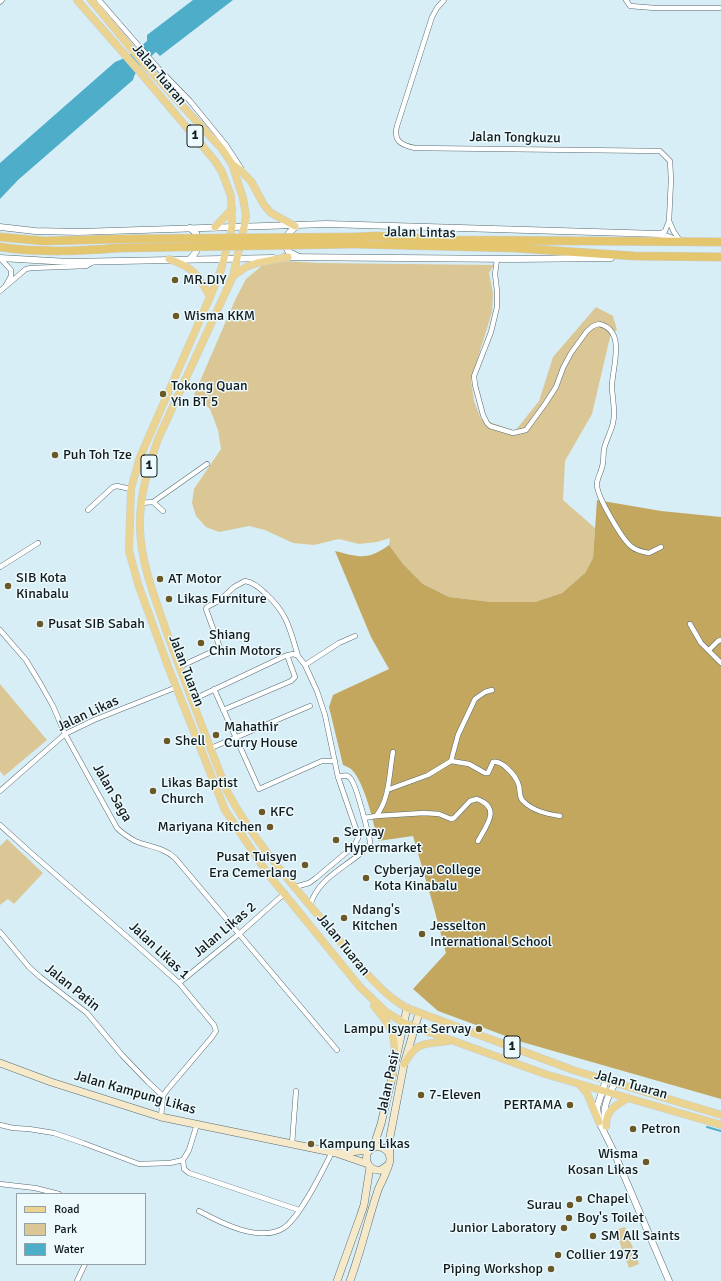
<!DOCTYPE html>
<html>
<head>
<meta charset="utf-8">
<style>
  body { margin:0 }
  #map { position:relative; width:721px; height:1281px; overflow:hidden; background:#d8eef6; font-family:Signika,sans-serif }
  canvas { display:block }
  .legend { position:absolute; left:16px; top:1193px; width:130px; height:72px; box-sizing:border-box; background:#ecfafe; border:1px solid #95a1a4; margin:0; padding:5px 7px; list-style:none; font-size:12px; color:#131b1d }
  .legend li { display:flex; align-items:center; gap:8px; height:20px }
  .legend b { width:20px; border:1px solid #95a1a4 }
</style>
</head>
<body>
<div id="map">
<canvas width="721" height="1281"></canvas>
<ul class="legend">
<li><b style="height:5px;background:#ebd492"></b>Road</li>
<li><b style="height:11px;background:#dac795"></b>Park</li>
<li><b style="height:11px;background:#4eadc9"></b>Water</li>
</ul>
</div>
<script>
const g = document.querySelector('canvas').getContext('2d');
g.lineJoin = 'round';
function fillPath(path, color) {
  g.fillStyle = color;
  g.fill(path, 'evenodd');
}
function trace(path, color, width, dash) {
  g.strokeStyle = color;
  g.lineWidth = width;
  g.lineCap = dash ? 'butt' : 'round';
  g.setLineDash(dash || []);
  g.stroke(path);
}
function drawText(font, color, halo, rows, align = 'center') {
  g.font = font + ' Signika,sans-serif';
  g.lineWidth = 3;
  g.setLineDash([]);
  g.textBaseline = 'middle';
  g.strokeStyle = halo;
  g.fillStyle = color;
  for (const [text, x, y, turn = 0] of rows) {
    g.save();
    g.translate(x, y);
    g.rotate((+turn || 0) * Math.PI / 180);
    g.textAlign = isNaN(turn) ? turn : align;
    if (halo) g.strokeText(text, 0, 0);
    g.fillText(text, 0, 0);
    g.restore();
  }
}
const green = new Path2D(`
  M284 261 318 263 494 265 489 273 493 293 492 312 471 380 474 401 481 419 515 431 539 401 553 357 596 307 613 316 617 330 611 333 592 414 565 461 563 500 595 528 593 558 585 573 562 593 535 602H492L449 597 423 584 403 564 389 545 390 538 377 542 359 544 339 539 314 545 293 543 265 530 249 526 219 532 206 527 196 516 192 503 194 489 221 449 218 430 210 409 194 395 236 298 246 279 264 264Z
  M0 684 47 740 4 776 0 771Z
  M7 839 43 873 14 904 8 899 0 905V846Z
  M625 1227 639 1264 629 1268 615 1230Z`);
const forest = new Path2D(`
  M597 500 661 511 721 517V1099L522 1042 438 1011 413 989 446 953 432 901 413 836 378 841C374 824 364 780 351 769 349 767 345 766 343 765L329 707 333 695 389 669 371 637 335 551C359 557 367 561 389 545L403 564 423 584 449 597 492 602H535L562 593 585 573 593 558Z`);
const water = new Path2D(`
  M193 0H233L160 56 156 52C148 59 135 69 133 80L18 180 0 199V163L115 62C127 58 138 49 147 41V35Z`);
const stream = new Path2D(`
  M707 1127 721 1131`);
const minor = new Path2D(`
  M99 0 158 68 190 101 226 145 241 168
  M444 0 437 8 432 17 397 126C393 141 401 145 415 148L660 151 670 161 671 180 669 221 665 231 660 234
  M626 0 630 6 655 8H721
  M669 221 674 232 681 242
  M0 258 11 270V276L6 285
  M497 259 495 274 497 291V307L491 332 474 376 475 385 483 415 487 423 490 426 513 433 526 430 545 404 556 387 563 368 571 353 587 331 593 326 599 324C627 330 612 368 612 386 612 398 616 411 613 423 611 432 606 440 604 449 603 455 604 461 602 467 601 473 597 478 597 484 596 495 623 541 632 547 637 551 644 552 649 553L661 547
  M0 291 26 269 31 268 86 266 93 262
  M153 502 207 464
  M141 503 153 502 163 511
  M88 510 113 487 117 486 131 489
  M0 567 38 543
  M690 624 701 643 721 663
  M0 630 26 660 40 683 53 706 65 734 117 828C122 833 128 837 135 841 149 847 163 847 175 858L337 1050
  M709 650 718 641 721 640
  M305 665 339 643 355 636
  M179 667 220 648 206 609 207 607 220 600 234 587 245 581C253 582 260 588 266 594 287 613 290 629 298 656
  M214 689 259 789 322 761H335
  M192 700 285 656 293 654 298 656 305 665 317 691 325 715 338 777 357 832 358 838 354 846 316 878 309 883 295 887
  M223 710 291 681 295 677 287 655
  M211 748 310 706
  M451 761 469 764 485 773H488L493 762C502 760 515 775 518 783 521 789 518 796 523 801 533 811 547 814 560 816
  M387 790 428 775 451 761 458 735 475 699 485 692 492 690
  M0 791 65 734 94 720 177 687
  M376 816C390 799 389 773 393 752
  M364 818 376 816 424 813 439 814 451 819 454 818 470 801 477 799C502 808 486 826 478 841
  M0 825 31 853 133 942 179 983 214 1025 216 1031 212 1037 167 1090 163 1096 161 1117
  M310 906C318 876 350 866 370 845V841C367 830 357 784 350 778 347 774 342 776 338 777
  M0 932 29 967 40 977 87 1013 122 1055 148 1082 163 1096
  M179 983 239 934 285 893
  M0 1125 13 1128 29 1129 54 1133 83 1143 139 1164 170 1163 183 1160 189 1150 197 1124
  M292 1144 296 1091
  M183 1160 184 1169 189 1173 299 1210
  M0 1184 35 1188 59 1194
  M199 1211C221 1223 258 1242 282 1229 299 1220 323 1170 332 1152
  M77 1281 85 1264`);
const tertiary = new Path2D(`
  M0 1 1 0
  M297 226C287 233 281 241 289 252L299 257
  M0 227 35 231 79 232 327 224 660 234 676 240
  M284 257 514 259 611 258
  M0 258 69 262 273 258
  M190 259C199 250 200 244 196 233L190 228
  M606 1080 597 1107 599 1122 613 1150 669 1281
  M606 1125C601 1110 608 1096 615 1083`);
const secondary = new Path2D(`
  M396 1059 407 1008
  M0 1063 51 1082 161 1117 336 1153 368 1164
  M373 1148 381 1124 393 1073
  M338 1153 370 1150
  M390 1155 389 1142 404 1064 419 1013
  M337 1281 360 1217 364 1205 370 1167
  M350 1281C361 1251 368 1220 378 1190 381 1182 390 1167 390 1159 390 1151 383 1146 375 1147 361 1151 365 1172 381 1170L388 1165`);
const primary = new Path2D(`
  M77 0 140 72 215 161 222 172 231 196 232 227 221 270 210 297 140 457 131 489 129 551 138 584 169 669 225 810 268 874 360 987 386 1012 404 1023 545 1074 721 1125
  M91 0 145 65 222 149 232 164 243 198 246 216 244 227 233 276 158 439C148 468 139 497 140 528 141 566 156 600 168 636 187 688 207 739 227 791 255 844 296 888 333 933 353 957 380 994 407 1008L573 1070 721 1115
  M232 164 239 169 251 181 264 205 271 213 295 226
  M215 227 232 209
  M169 259C194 268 198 274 210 297
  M233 276 246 267 257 263 288 257
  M374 1006C379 1012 385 1019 389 1026 398 1042 394 1062 392 1079
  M404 1064C418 1040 423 1045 448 1041
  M579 1084 587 1093 599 1122
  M606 1126C606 1110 615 1106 628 1098`);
const trunk = new Path2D(`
  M0 237 44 241 120 239
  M355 237 377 236 457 240 721 242
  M354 244 515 248 634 256 721 257
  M0 247C40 253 80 251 119 248`);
const trunkBridge = new Path2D(`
  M120 239 355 237
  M119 248 354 244`);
const markers = [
  [175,280,4,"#6a5826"],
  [176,316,4,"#6a5826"],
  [163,394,4,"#6a5826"],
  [55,455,4,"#6a5826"],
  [160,579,4,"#6a5826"],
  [8,586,4,"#6a5826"],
  [169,599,4,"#6a5826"],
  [40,624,4,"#6a5826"],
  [201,643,4,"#6a5826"],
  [216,735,4,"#6a5826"],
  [167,741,4,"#6a5826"],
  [153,791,4,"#6a5826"],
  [262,812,4,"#6a5826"],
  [270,827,4,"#6a5826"],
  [336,840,4,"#6a5826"],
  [305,865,4,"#6a5826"],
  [366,878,4,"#6a5826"],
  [344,918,4,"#6a5826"],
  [422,934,4,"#6a5826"],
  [479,1029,4,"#6a5826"],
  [421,1095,4,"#6a5826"],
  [570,1105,4,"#6a5826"],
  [633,1129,4,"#6a5826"],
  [311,1144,4,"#6a5826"],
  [646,1162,4,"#6a5826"],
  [579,1199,4,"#6a5826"],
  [570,1205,4,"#6a5826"],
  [569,1218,4,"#6a5826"],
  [564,1228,4,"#6a5826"],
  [593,1236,4,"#6a5826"],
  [558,1255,4,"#6a5826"],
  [551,1269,4,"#6a5826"]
];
const shields = [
  [195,136,16],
  [149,466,16],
  [512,1047,16]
];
const shieldNames = [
  ["1",195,136],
  ["1",149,466],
  ["1",512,1047]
];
const streetNames = [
  ["Jalan Tuaran",159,75,50],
  ["Jalan Tongkuzu",515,138,1],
  ["Jalan Lintas",420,233,1],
  ["Jalan Tuaran",186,671,69],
  ["Jalan Likas",88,714,-25],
  ["Jalan Saga",112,793,60],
  ["Jalan Likas 2",225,930,-40],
  ["Jalan Tuaran",343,945,51],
  ["Jalan Likas 1",159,951,43],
  ["Jalan Patin",72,988,39],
  ["Jalan Pasir",389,1082,-78],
  ["Jalan Tuaran",631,1085,16],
  ["Jalan Kampung Likas",135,1093,16]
];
const poiNames = [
  ["MR.DIY",183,280],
  ["Wisma KKM",184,316],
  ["Tokong Quan",171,386],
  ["Yin BT 5",171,402],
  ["Puh Toh Tze",63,455],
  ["SIB Kota",16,578],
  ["Kinabalu",16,594],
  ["AT Motor",168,579],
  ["Likas Furniture",177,599],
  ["Pusat SIB Sabah",48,624],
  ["Shiang",209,635],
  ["Chin Motors",209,651],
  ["Mahathir",224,727],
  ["Curry House",224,743],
  ["Shell",175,741],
  ["Likas Baptist",161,783],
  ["Church",161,799],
  ["KFC",270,812],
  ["Mariyana Kitchen",262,827,"right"],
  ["Servay",344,832],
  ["Hypermarket",344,848],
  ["Pusat Tuisyen",297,857,"right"],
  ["Era Cemerlang",297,873,"right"],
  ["Cyberjaya College",374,870],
  ["Kota Kinabalu",374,886],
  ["Ndang's",352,910],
  ["Kitchen",352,926],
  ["Jesselton",430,926],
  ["International School",430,942],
  ["Lampu Isyarat Servay",471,1029,"right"],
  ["7-Eleven",429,1095],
  ["PERTAMA",562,1105,"right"],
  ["Petron",641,1129],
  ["Kampung Likas",319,1144],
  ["Wisma",638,1154,"right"],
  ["Kosan Likas",638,1170,"right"],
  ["Chapel",587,1199],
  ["Surau",562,1205,"right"],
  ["Boy's Toilet",577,1218],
  ["Junior Laboratory",556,1228,"right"],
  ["SM All Saints",601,1236],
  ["Collier 1973",566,1255],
  ["Piping Workshop",543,1269,"right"]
];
fillPath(green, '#dac795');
fillPath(forest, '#c3a75f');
fillPath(water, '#4eadc9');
trace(stream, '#4eadc9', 2);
trace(minor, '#576b71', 5.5);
trace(tertiary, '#576b71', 7);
trace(secondary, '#576b71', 8);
trace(primary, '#cbcdcd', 8);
trace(trunk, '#cbcdcd', 9);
trace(minor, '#fff', 4.5);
trace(tertiary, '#fff', 6);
trace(secondary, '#f5e9c9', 7);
trace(primary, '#ebd492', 7);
trace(trunk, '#e4c66e', 8);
trace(trunkBridge, '#cbcdcd', 9, []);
trace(trunkBridge, '#e4c66e', 8);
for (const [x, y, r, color] of markers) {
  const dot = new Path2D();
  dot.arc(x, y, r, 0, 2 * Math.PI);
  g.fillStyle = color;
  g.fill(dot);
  trace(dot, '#ecfafe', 1.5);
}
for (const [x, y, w] of shields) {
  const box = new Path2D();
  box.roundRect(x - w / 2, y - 11, w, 22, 3);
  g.fillStyle = '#ecfafe';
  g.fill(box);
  trace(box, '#131b1d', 1);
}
drawText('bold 13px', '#131b1d', null, shieldNames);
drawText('14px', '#131b1d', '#ecfafe', streetNames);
drawText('14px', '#131b1d', '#ecfafe', poiNames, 'left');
</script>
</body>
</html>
